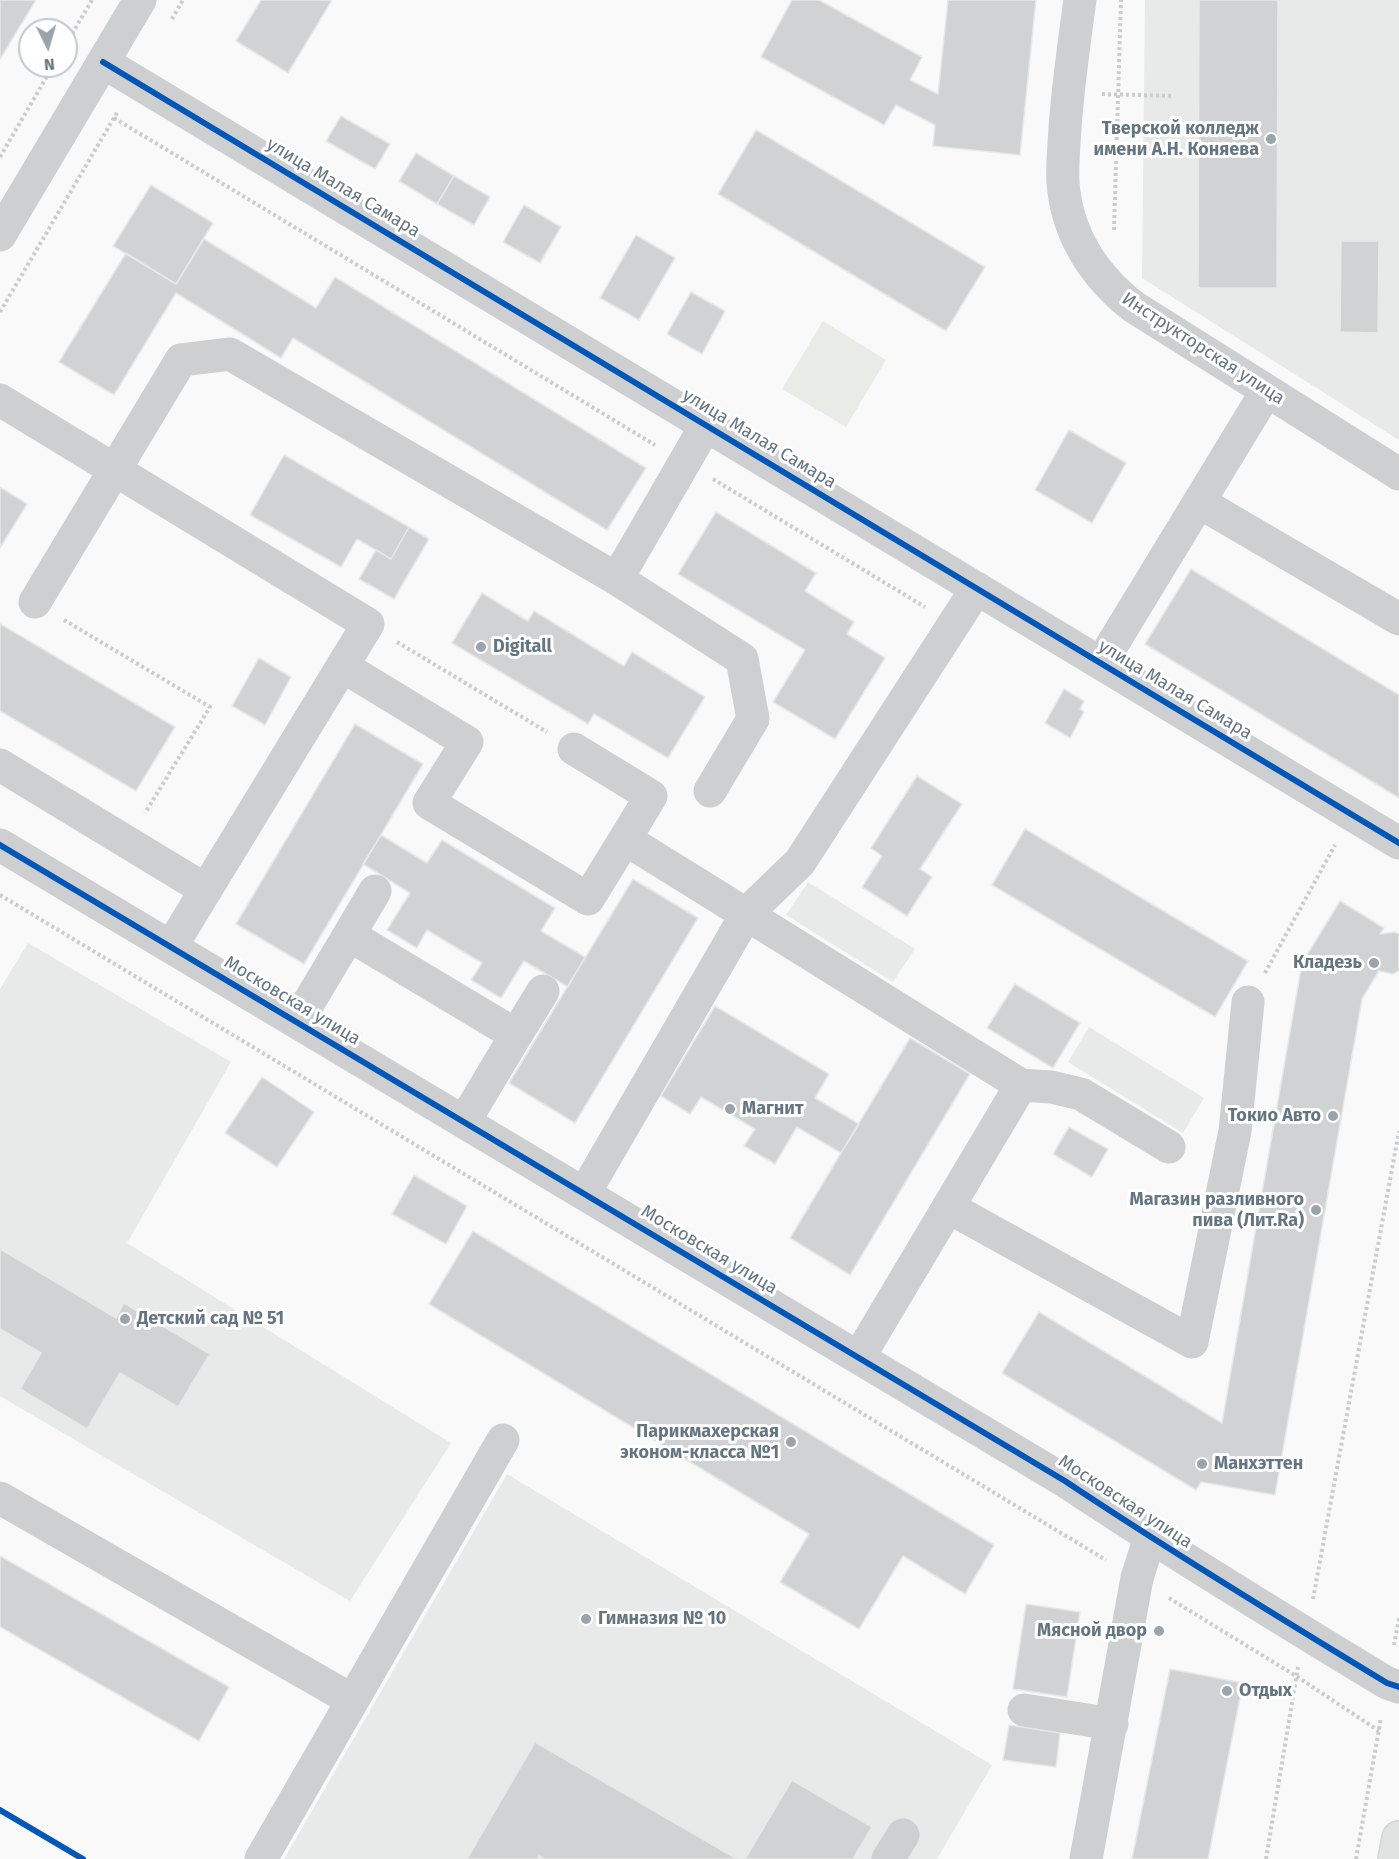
<!DOCTYPE html>
<html>
<head>
<meta charset="utf-8">
<style>
  body { margin:0 }
  #map { position:relative; width:1399px; height:1859px; overflow:hidden; background:#f9f9f9; font-family:"Fira Sans",sans-serif }
  canvas { display:block }
  .north { position:absolute; left:18px; top:18px; width:60px; height:60px; box-sizing:border-box; background:#fff; border:2px solid #c1c8cd; border-radius:50%; rotate:175deg; font-size:16px; font-weight:700; line-height:24px; text-align:center; color:#657683 }
  .north::after { content:''; display:block; margin:auto; width:21px; height:27px; background:#99a4ac; clip-path:polygon(50% 0,100% 100%,50% 72%,0 100%) }
</style>
</head>
<body>
<div id="map">
<canvas width="1399" height="1859"></canvas>
<div class="north">N</div>
</div>
<script>
const g = document.querySelector('canvas').getContext('2d');
g.lineJoin = 'round';
function fillPath(path, color) {
  g.fillStyle = color;
  g.fill(path, 'evenodd');
}
function trace(path, color, width, dash) {
  g.strokeStyle = color;
  g.lineWidth = width;
  g.lineCap = dash ? 'butt' : 'round';
  g.setLineDash(dash || []);
  g.stroke(path);
}
function drawText(font, color, halo, rows, align = 'center') {
  g.font = font + ' "Fira Sans",sans-serif';
  g.lineWidth = 6;
  g.setLineDash([]);
  g.textBaseline = 'middle';
  g.strokeStyle = halo;
  g.fillStyle = color;
  for (const [text, x, y, turn = 0] of rows) {
    g.save();
    g.translate(x, y);
    g.rotate((+turn || 0) * Math.PI / 180);
    g.textAlign = isNaN(turn) ? turn : align;
    if (halo) g.strokeText(text, 0, 0);
    g.fillText(text, 0, 0);
    g.restore();
  }
}
const built = new Path2D(`
  M1145 0H1399V440L1142 278Z
  M808 882 915 949 893 982 786 915Z
  M28 943 231 1062 127 1243 451 1443 350 1601 0 1396V989Z
  M1089 1027 1204 1098 1183 1133 1068 1062Z
  M507 1474 992 1765 937 1859H284Z`);
const green = new Path2D(`
  M823 321 886 360 846 427 782 389Z`);
const building = new Path2D(`
  M0 0H36L0 59Z
  M261 0H332L288 73 236 41Z
  M792 0H819L922 57 910 80 938 94 948 0H1036L1020 155 933 146 935 125 896 105 884 125 761 57Z
  M1199 0H1278L1277 288H1198Z
  M341 116 390 144 375 169 326 141Z
  M756 130 985 267 946 331 718 194Z
  M416 153 454 176 437 204 399 181Z
  M454 176 490 197 474 225 437 204Z
  M151 185 213 223 176 284 113 246Z
  M524 205 561 227 540 263 503 242Z
  M636 235 675 258 639 320 600 298Z
  M204 239 316 308 335 277 646 468 607 530 293 338 281 358 176 293 114 395 59 362 126 253 176 284Z
  M1341 241H1379L1378 333 1340 332Z
  M691 292 725 311 702 354 667 334Z
  M1069 430 1126 463 1092 523 1035 490Z
  M284 455 409 527 391 559 357 539 341 567 250 515Z
  M0 487 27 504 0 548Z
  M716 512 816 573 805 591 854 622 847 634 885 658 835 739 773 702 805 650 678 574Z
  M409 527 429 539 394 599 359 579 376 550 391 559Z
  M1191 569 1399 695V798L1145 644Z
  M482 593 528 621 534 611 624 666 632 652 705 697 668 758 594 714 588 724 452 643Z
  M0 624 175 727 136 791 0 711Z
  M259 658 291 677 265 725 232 706Z
  M1064 689 1084 701 1080 709 1084 712 1070 738 1045 723Z
  M355 724 423 764 304 964 236 924Z
  M917 776 962 804 920 869 932 877 907 916 862 887 882 856 871 848Z
  M1025 829 1248 961 1215 1017 992 885Z
  M381 835 427 863 442 840 555 908 541 931 585 957 568 987 524 961 501 998 471 980 482 963 427 930 417 948 387 930 410 893 363 864Z
  M633 879 698 918 575 1123 509 1083Z
  M1340 901 1384 928 1380 934 1395 932 1399 934V971L1393 974 1379 971 1362 999 1275 1495 1201 1482 1196 1490 1002 1373 1039 1312 1222 1423 1302 963Z
  M1015 984 1080 1023 1053 1068 987 1028Z
  M715 1006 829 1074 815 1098 859 1124 841 1153 797 1127 775 1164 744 1146 755 1129 701 1097 690 1114 661 1096Z
  M910 1038 970 1074 850 1275 790 1238Z
  M262 1077 314 1112 277 1167 225 1133Z
  M1069 1127 1108 1149 1092 1177 1053 1154Z
  M414 1175 467 1206 446 1244 392 1214Z
  M473 1231 994 1545 965 1594 903 1556 859 1629 780 1582 809 1534 429 1304Z
  M0 1249 116 1318 124 1303 210 1354 178 1407 120 1373 87 1429 20 1389 41 1353 0 1329Z
  M0 1556 229 1687 199 1741 0 1627Z
  M1026 1604 1080 1612 1067 1697 1013 1689Z
  M1170 1669 1243 1683 1208 1859H1132Z
  M1009 1725 1060 1733 1056 1767 1003 1760Z
  M535 1742 737 1859H544L539 1856 538 1859H467Z
  M792 1780 872 1827 853 1859H745Z`);
const path = new Path2D(`
  M172 19 183 0
  M66 44 92 0
  M1102 94 1173 96
  M114 118 655 445
  M0 157 53 66
  M1114 230 1121 0
  M0 312 118 111
  M713 479 925 607
  M64 620 210 707 145 813
  M397 642 547 732
  M0 895 1106 1560
  M1265 973 1335 845
  M1169 1598 1296 1676 1379 1731
  M1313 1599 1399 1131
  M1394 1645 1399 1618
  M0 1810 83 1859
  M1266 1859 1298 1667
  M1356 1859 1381 1718`);
const minor = new Path2D(`
  M1080 0C1074 43 1068 85 1065 128 1064 146 1062 165 1063 183 1067 234 1094 276 1134 307L1399 474
  M103 62 1399 843
  M0 235 140 0
  M0 400 368 624 171 947
  M1199 502 1399 619
  M617 579 706 425
  M35 602 181 360 230 354 617 579 742 659 753 719 710 791
  M1101 663 1266 392
  M342 666 467 742 429 803 588 899 625 839 1021 1085 1051 1087 1081 1094 1169 1147
  M574 749 651 796 625 839
  M0 765 206 890
  M0 845 1065 1481C1170 1551 1278 1617 1387 1683L1399 1687
  M349 935 375 891
  M297 1022 349 935 516 1035 464 1122
  M516 1035 543 991
  M584 1194 747 913 800 862 977 588
  M948 1207 1192 1342 1235 1131 1248 1002
  M859 1357 1021 1085
  M0 1498 352 1700
  M1024 1710 1112 1724
  M261 1859 503 1440
  M888 1859 903 1835
  M1086 1859 1137 1578 1150 1537`);
const major = new Path2D(`
  M1395 1859 1399 1838`);
const cycleway = new Path2D(`
  M103 62 1399 843
  M0 845 1065 1481C1170 1551 1278 1617 1387 1683L1399 1687
  M0 1810 83 1859`);
const markers = [
  [1271,139,6,"#99a4ac"],
  [481,647,6,"#99a4ac"],
  [1374,963,6,"#99a4ac"],
  [730,1109,6,"#99a4ac"],
  [1333,1116,6,"#99a4ac"],
  [1316,1210,6,"#99a4ac"],
  [125,1319,6,"#99a4ac"],
  [791,1442,6,"#99a4ac"],
  [1202,1464,6,"#99a4ac"],
  [586,1619,6,"#99a4ac"],
  [1159,1631,6,"#99a4ac"],
  [1227,1691,6,"#99a4ac"]
];
const poiNames = [
  ["Тверской колледж",1259,129],
  ["имени А.Н. Коняева",1259,150],
  ["Digitall",493,647,"left"],
  ["Кладезь",1362,963],
  ["Магнит",742,1109,"left"],
  ["Токио Авто",1321,1116],
  ["Магазин разливного",1304,1200],
  ["пива (Лит.Ra)",1304,1221],
  ["Детский сад № 51",137,1319,"left"],
  ["Парикмахерская",779,1432],
  ["эконом-класса №1",779,1453],
  ["Манхэттен",1214,1464,"left"],
  ["Гимназия № 10",598,1619,"left"],
  ["Мясной двор",1147,1631],
  ["Отдых",1239,1691,"left"]
];
const streetNames = [
  ["улица Малая Самара",343,188,31],
  ["Инструкторская улица",1203,349,33],
  ["улица Малая Самара",759,439,31],
  ["улица Малая Самара",1175,690,31],
  ["Московская улица",292,1001,31],
  ["Московская улица",709,1250,31],
  ["Московская улица",1125,1502,33]
];
fillPath(built, '#e8e9e9');
fillPath(green, '#e8ebe6');
fillPath(building, '#d0d2d3');
trace(building, '#e8e8e8', 1.5);
trace(major, '#d5d6d7', 36);
trace(path, '#cbcccd', 4, [3, 3]);
trace(minor, '#cecfd0', 33);
trace(major, '#e1e2e2', 33);
trace(cycleway, '#0057b8', 6);
for (const [x, y, r, color] of markers) {
  const dot = new Path2D();
  dot.arc(x, y, r, 0, 2 * Math.PI);
  g.fillStyle = color;
  g.fill(dot);
  trace(dot, '#fff', 2);
}
drawText('bold 18px', '#657683', '#fff', poiNames, 'right');
drawText('18px', '#657683', '#fff', streetNames);
</script>
</body>
</html>
